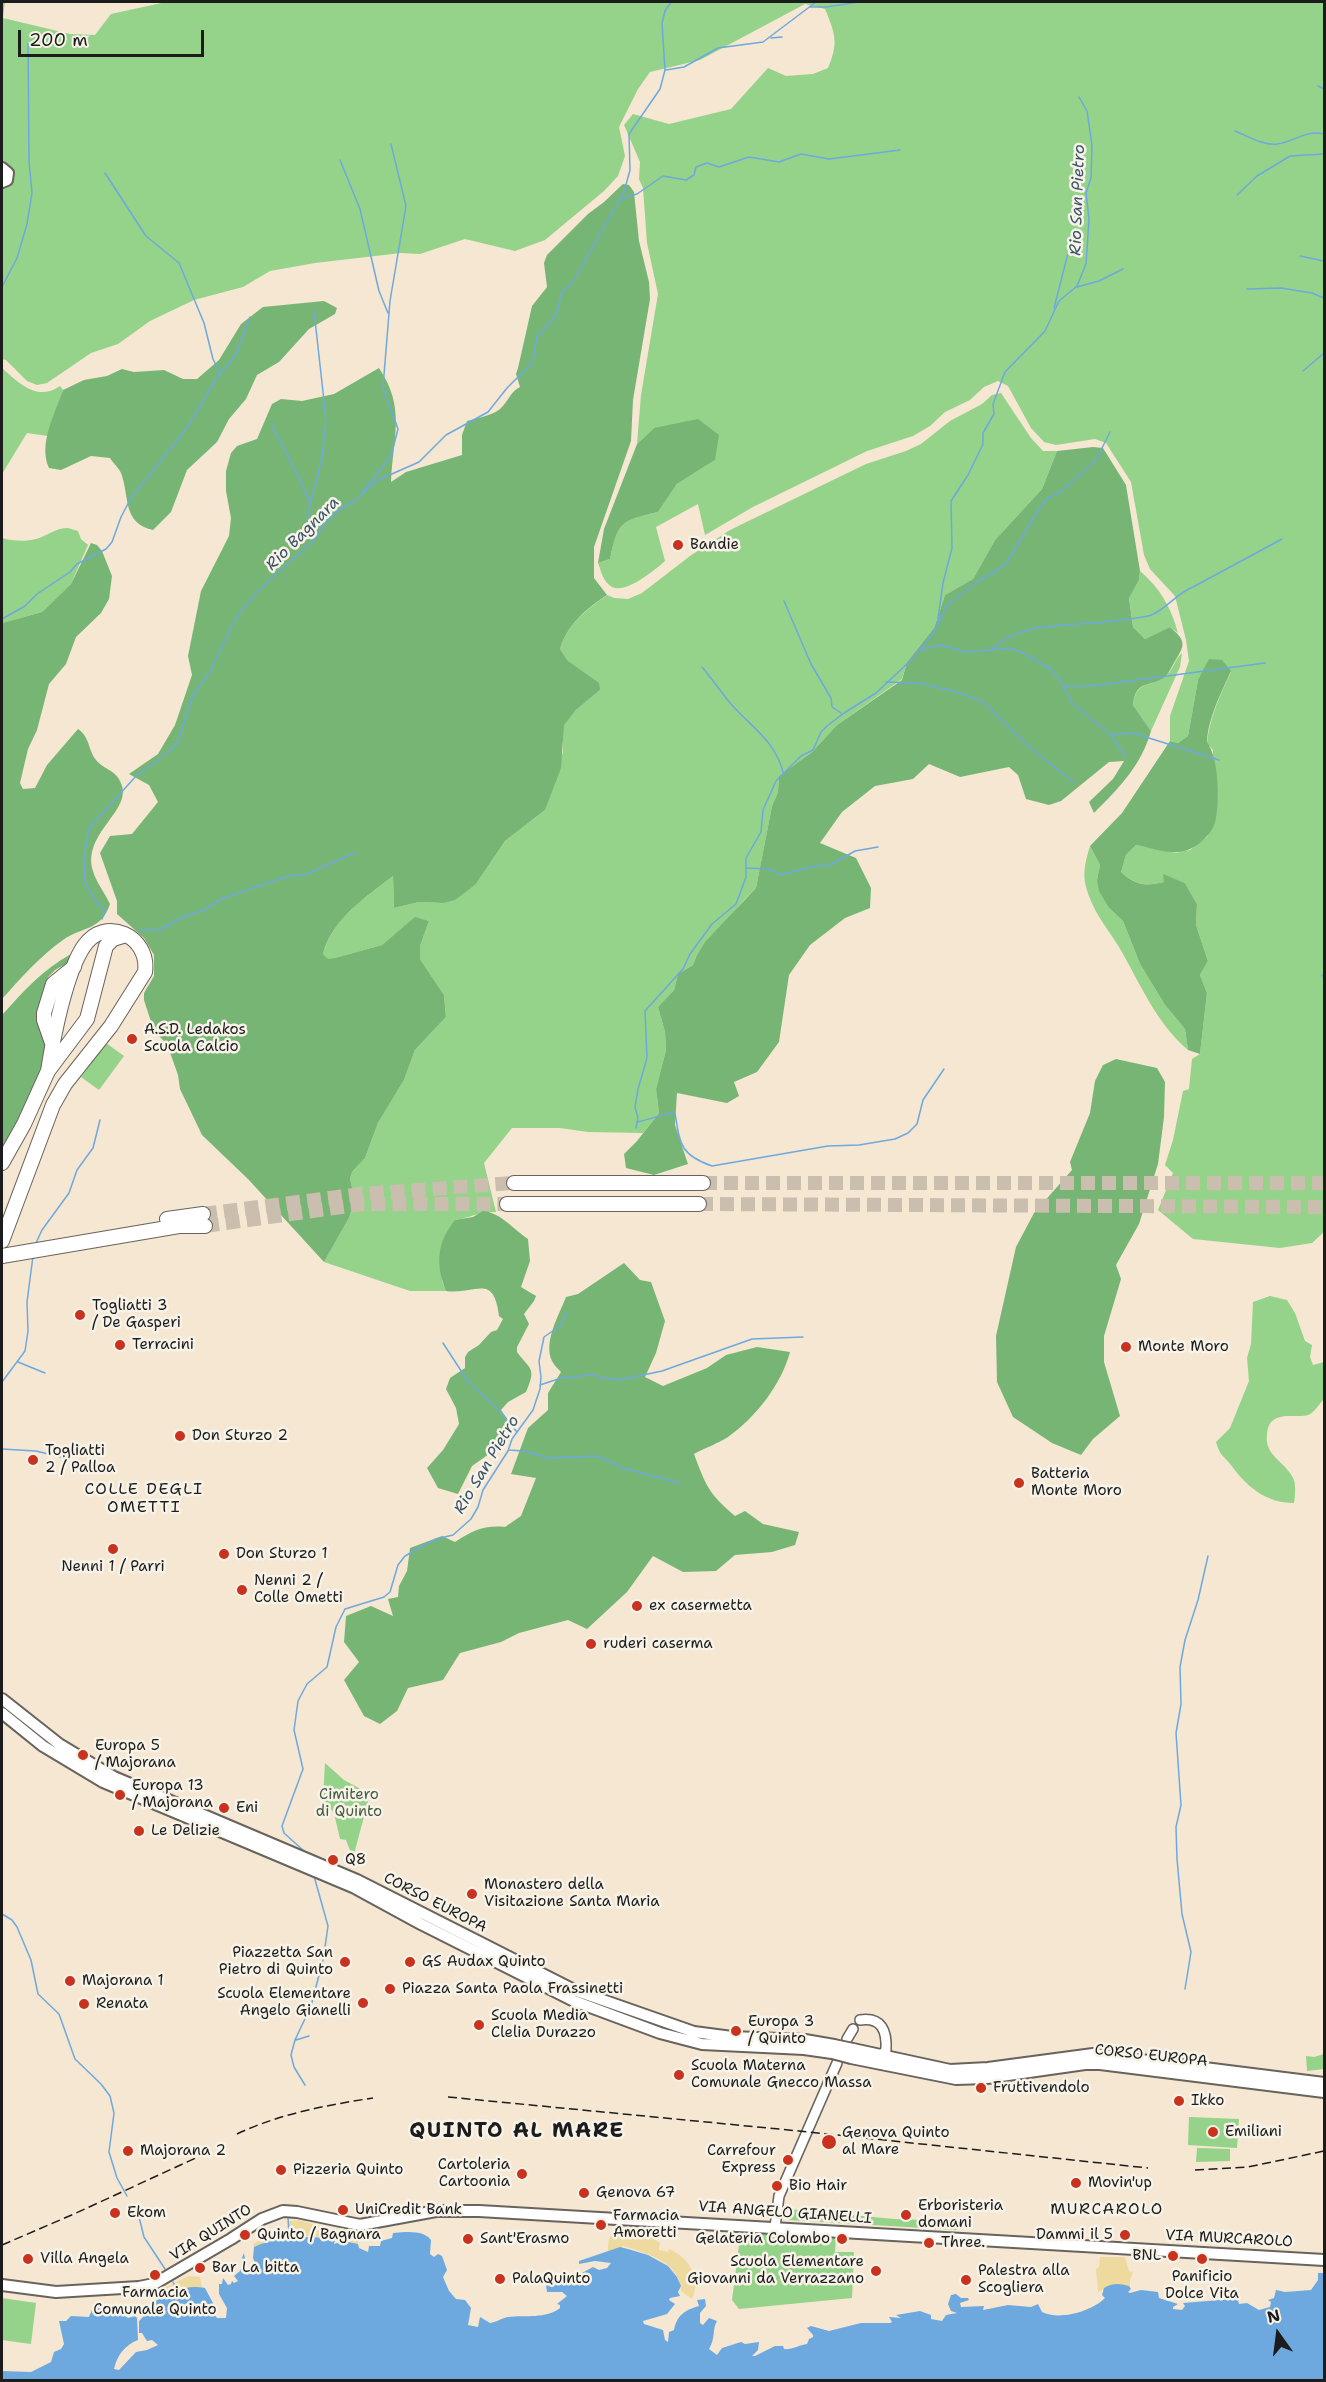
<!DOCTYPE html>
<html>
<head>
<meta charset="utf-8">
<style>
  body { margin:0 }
  #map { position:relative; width:1326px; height:2382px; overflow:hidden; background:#f5e7d2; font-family:"Shantell Sans",sans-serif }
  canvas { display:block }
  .frame { position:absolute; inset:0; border:3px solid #1c1c1c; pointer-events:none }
  .north { position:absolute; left:1248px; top:2304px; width:60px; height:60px; -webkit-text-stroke:4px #f7f3e8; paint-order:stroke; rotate:346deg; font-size:16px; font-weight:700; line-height:24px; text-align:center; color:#1c1c1c }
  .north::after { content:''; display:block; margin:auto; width:21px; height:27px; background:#1c1c1c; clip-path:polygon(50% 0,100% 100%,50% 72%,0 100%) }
  .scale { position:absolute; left:18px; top:30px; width:186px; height:27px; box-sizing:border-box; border:3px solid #1c1c1c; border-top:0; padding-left:8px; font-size:18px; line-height:21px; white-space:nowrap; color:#1c1c1c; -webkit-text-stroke:4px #f7f3e8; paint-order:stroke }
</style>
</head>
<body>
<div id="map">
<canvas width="1326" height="2382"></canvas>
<div class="frame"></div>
<div class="north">N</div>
<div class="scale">200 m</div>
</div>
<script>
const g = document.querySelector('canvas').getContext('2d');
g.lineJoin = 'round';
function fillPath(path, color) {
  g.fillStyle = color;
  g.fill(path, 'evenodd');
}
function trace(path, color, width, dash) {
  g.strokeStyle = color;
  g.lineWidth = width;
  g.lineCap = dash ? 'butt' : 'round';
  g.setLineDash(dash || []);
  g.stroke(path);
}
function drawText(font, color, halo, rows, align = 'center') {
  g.font = font + ' "Shantell Sans",sans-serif';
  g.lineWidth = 5;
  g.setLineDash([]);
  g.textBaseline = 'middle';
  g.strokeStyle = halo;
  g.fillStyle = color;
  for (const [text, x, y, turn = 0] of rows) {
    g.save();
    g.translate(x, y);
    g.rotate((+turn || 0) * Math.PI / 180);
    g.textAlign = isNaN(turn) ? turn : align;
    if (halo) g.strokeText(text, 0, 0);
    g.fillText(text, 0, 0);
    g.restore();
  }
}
const green = new Path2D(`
  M2 2H5L3 18 70 34 95 35 111 14 166 2H1324V1232L1312 1243 1280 1248 1193 1239 1158 1210 1173 1173 1165 1165 1173 1140 1183 1091 1189 1089 1192 1059 1200 1054 1207 993 1200 975 1208 961 1196 925 1197 904 1185 883 1164 875V882C1144 887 1137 885 1121 872L1126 855 1136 845 1176 853 1190 850 1207 837 1214 823 1213 750 1207 743C1209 719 1221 693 1231 672L1198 680 1188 736 1178 743 1170 741V716L1189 661 1186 640 1175 596 1150 569 1144 555 1131 482 1106 443 1095 439 1056 445 1044 442 1031 428 1008 386 998 381 984 387 970 400 945 412 930 426 913 436 867 451 753 507 705 535 698 504 656 527 665 561C655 570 626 594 612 587 603 582 601 571 598 563L610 559C618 521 621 521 658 512L677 484 715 460 654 428 637 444 641 395 658 294 647 243 643 188 639 179 640 162 624 125 633 114 669 124 731 109 768 68 786 76 813 74 828 68C839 43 835 33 825 9L805 4 700 60 650 72 638 89 619 127 625 156 618 176 604 191 545 240 515 251 465 239 420 254 401 253 315 263 270 271 243 287 194 300 150 321 118 344 91 353 47 383 37 385 27 381 6 360 2 359Z
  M2 368C19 383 37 402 60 386L63 390 48 436 27 433 2 474Z
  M1001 393 1031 438 1043 451H1057L1042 489 995 540 973 579 945 595 934 628 907 662 902 679 837 725 812 752 779 776 778 792 772 806 756 888 744 900 696 957 693 965 678 974 674 990 658 1007 665 1032 666 1050 656 1089 659 1113 643 1133 588 1132 560 1128H512L484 1163 496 1212C481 1211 469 1218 455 1220L442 1281 446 1291H410L324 1262 349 1218 353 1205 355 1199 350 1179 352 1172 365 1158 378 1123 404 1080 415 1050 446 1017 444 995 420 959V946L429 921 415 918 382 945 328 960 323 954C333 918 366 897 393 876L394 908 419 902 443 903 476 884 505 841 545 810 563 752V725L576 710 600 690 568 661 560 649C567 625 587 609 607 595L614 598 628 599 642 593 690 556 730 530 866 464 906 451 921 444 950 421 982 404 992 395Z
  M68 528 78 531 81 539 88 545 71 584 42 612 2 623V538C12 541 25 542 36 539 47 536 55 528 68 528Z
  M1140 571C1160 588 1171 607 1178 633L1170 627 1145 639 1133 627 1129 597 1139 580Z
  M1182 653 1180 667 1151 731 1133 705C1137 678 1150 689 1166 676 1173 670 1175 659 1182 653Z
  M1090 846 1100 865 1097 880 1109 908 1123 921 1140 964 1165 1005 1185 1029 1188 1050C1156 1023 1140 983 1119 947 1106 926 1093 912 1086 887 1082 873 1086 859 1090 846Z
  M106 1043 124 1056 99 1090 81 1077Z
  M1270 1296 1287 1300 1295 1313 1305 1341 1312 1345 1310 1357 1313 1365 1324 1362V1399C1319 1404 1315 1412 1308 1415 1296 1419 1269 1408 1267 1434 1264 1457 1286 1461 1294 1480 1296 1487 1295 1497 1294 1503 1266 1503 1247 1487 1231 1465 1223 1455 1220 1456 1216 1442L1230 1428 1249 1381 1247 1358 1251 1344 1253 1302Z
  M325 1763 344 1780 370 1794 353 1858 346 1840 340 1839 334 1813 323 1799Z
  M1324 2054V2069L1307 2071 1306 2056 1314 2057Z
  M1189 2117 1239 2119 1237 2148 1188 2145Z
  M1197 2148 1230 2149V2161L1196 2162Z
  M789 2209 894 2219 958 2221 957 2230 788 2220Z
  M744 2231 836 2237 835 2252H854L852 2298 739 2309 732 2300 740 2237Z
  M2 2298 36 2303 31 2344 2 2340Z`);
const forest = new Path2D(`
  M623 184 629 185 634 192 639 241 649 282 650 299 633 400 631 441 594 547V578L607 595C587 608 567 625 560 649L568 661 599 683 600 690 576 710 564 725 561 768 545 810 505 841 476 884 455 900 443 903 419 902 394 908 393 876C366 897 332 919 323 954L328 959 335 958 382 945 415 917 429 921 420 946V959L444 995 446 1017 415 1050 404 1080 378 1123 365 1158 352 1172 350 1179 355 1199 353 1205 349 1218 324 1262 248 1179 202 1135 180 1089 178 1075 167 1044 154 1031 144 1000V993L154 976V955L144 938 117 914V901L100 853 110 836 132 834 158 802 149 785 129 774 158 754 175 725 192 675 188 656 201 591 229 536 231 518 226 491V471L231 453 237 446 257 439 272 404 281 399 302 401 334 394 379 368C406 408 393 437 391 482L406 472 462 455V435L467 421C477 418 491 416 500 409 508 402 510 392 520 387L516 374 518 368 532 306 547 287 544 263 547 255 588 214 604 202Z
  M324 301 337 308 335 314 309 329 279 362 257 375 246 399 229 419 217 442 187 470 171 512 153 530C122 523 130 497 121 473 119 468 113 463 110 458L91 456 61 470 49 468C38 444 55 414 63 390L84 380 107 376 122 369 134 372 164 370 183 379H197L219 360 241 324 263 307Z
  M698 419 719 435 715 460 677 484 658 512C621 521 618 521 610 559L598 563 604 529 637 444 654 428Z
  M1093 447 1103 448 1126 485 1140 571 1139 580 1129 598 1133 627 1145 639 1170 627C1188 642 1184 646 1174 663 1172 666 1169 673 1166 676 1152 689 1136 677 1133 705L1151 731C1141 766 1119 788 1094 813L1089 802 1113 779 1124 761 1109 762 1061 801 1049 805 1026 799 1018 775 1009 767 960 777 929 764 913 779 875 786 842 812 820 843 856 858 871 888 870 908 845 918 810 945 789 975 779 1042 757 1072 734 1082 739 1096 727 1103 677 1093 675 1125 688 1164 654 1175 626 1168 624 1154 637 1141 659 1113 656 1089 666 1050 665 1032 658 1007 674 990 678 974 693 965 696 957 705 942 756 888 772 806 778 792 779 776 812 752 837 725 902 680 907 662 934 628 945 595 973 579 995 540 1042 489 1057 451Z
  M91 543 97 545 102 551 112 576 109 599 101 613 76 637 66 664 49 684 37 730 28 749 20 783 23 789 35 788 47 765 78 729C90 737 88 750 96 760 105 771 117 769 122 786 130 812 82 834 93 871 96 882 105 893 110 904 101 931 83 926 63 940 40 956 20 979 2 999V623L42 612 71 584Z
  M1209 659 1222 660 1231 671C1221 693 1208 719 1207 742 1219 758 1220 803 1215 823 1211 834 1201 844 1190 849 1175 857 1153 848 1136 845L1126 855 1121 872C1136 885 1144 887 1164 882L1163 874 1185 883 1197 904 1196 925 1208 961 1200 975 1207 993 1200 1054 1188 1050 1185 1029 1165 1005 1140 964 1123 921 1109 908 1099 891 1097 880 1100 865 1090 846 1122 813 1170 741 1178 743 1188 736 1198 680Z
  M71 954 76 955 71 961 55 970 48 977 37 1016 48 1046 42 1070 2 1152V1015C24 991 42 970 71 954Z
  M1116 1059 1157 1068 1165 1082 1164 1117 1158 1164 1139 1224 1116 1265 1121 1279 1104 1336V1362L1120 1416 1093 1439 1081 1455 1052 1443 1013 1417 997 1382 996 1336 1016 1247 1034 1213 1072 1170 1070 1162 1090 1113 1095 1081 1103 1065Z
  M483 1211C501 1213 513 1229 528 1239L530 1261 521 1287 536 1296 534 1301 524 1314 529 1324 517 1347V1352C530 1370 537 1367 526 1392L508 1402 501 1410 508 1420 489 1454 472 1466 458 1494 438 1488 427 1468 443 1450 459 1424 456 1408 446 1389 450 1378 465 1368V1357L468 1352 479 1345 491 1332 497 1330 503 1319 499 1316C494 1272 475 1295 446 1291 435 1263 437 1243 455 1220L473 1217Z
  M624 1263 640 1280 651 1282 665 1321 656 1353 645 1377 663 1386 707 1368 726 1355 757 1347 790 1352C781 1385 756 1417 728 1437 717 1444 705 1448 694 1454 706 1486 709 1494 735 1516L745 1511 763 1524 799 1532 795 1545 772 1552 735 1555 716 1571 683 1572 653 1556 627 1592 587 1629 568 1620 519 1633 501 1642 460 1653 443 1680 408 1688 397 1711 380 1724 364 1716 344 1680 359 1662 344 1642 346 1616 371 1606 393 1616 388 1599 398 1597 399 1586 407 1571 410 1548 442 1536 455 1542C472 1531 484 1525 505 1527L521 1516 536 1478 511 1474 528 1428 548 1410V1393L561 1372C558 1369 554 1365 552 1361 543 1342 559 1315 566 1297L578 1294Z`);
const sand = new Path2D(`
  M298 2220 358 2236V2244C350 2243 343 2240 335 2239 307 2234 280 2236 254 2247L253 2244 275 2231 285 2230V2233H289V2221Z
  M620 2226 648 2227 647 2235 660 2243 659 2250 668 2252 669 2249C689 2257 702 2279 692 2299L681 2291C680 2262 647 2253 623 2246L615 2252H608C608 2241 608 2234 619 2231Z
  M1100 2257H1125L1129 2271 1133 2272 1130 2280V2289L1115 2284 1098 2292 1096 2269 1099 2267Z
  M189 2276 200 2277 202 2287 177 2290 152 2304 151 2294Z`);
const water = new Path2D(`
  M405 2232C415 2232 425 2232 431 2240L430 2254 434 2257 438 2254 442 2256 447 2270 443 2277 449 2291 456 2299 465 2300 471 2308 468 2325 478 2327 480 2317 490 2323C497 2322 502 2318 508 2317 525 2315 546 2319 560 2308V2305L557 2304 567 2296 562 2292H547L546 2285 551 2281 552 2272 565 2278 582 2273 593 2267 599 2270 607 2268 611 2263 595 2261 579 2264V2261L620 2247 628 2249 648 2255 668 2266 677 2277 681 2286 678 2292 680 2296 670 2298 669 2300 675 2304 667 2314 643 2321 644 2324 663 2330 665 2340 668 2342 669 2332 674 2330C677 2315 685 2310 699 2306L697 2300 705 2299 706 2306 700 2313V2323L703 2325 709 2318 717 2321C712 2329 716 2337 709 2349L717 2355 722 2348 741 2342 745 2344 759 2342 758 2350 752 2356H755L775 2346H783L784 2349C792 2350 799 2345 807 2344L809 2339 813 2337V2335L807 2328 811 2326 829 2331 861 2323H890L892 2322 889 2317 901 2318 896 2315 920 2311 931 2315V2319L942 2321 946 2315 957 2313 951 2311 948 2304 951 2295 956 2294 961 2298H968L969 2300 960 2303 961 2307 984 2306 983 2310 1008 2305 1031 2307 1038 2304 1042 2312C1060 2321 1092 2311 1105 2298L1102 2295 1104 2288C1112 2283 1119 2283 1129 2286L1131 2289 1128 2292 1130 2293 1141 2290 1158 2292 1159 2298 1178 2304 1173 2307V2309L1182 2310 1185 2306 1183 2303 1232 2299 1238 2300 1239 2304 1247 2303 1259 2310 1270 2307 1271 2302 1268 2300 1274 2298 1276 2290 1285 2292 1311 2290 1318 2280V2273H1324V2380H2V2371L31 2372 51 2362 54 2352 61 2349 64 2344 59 2321H66L71 2316 89 2317 94 2305H108L128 2318 135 2316 137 2318 138 2340C125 2345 117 2355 114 2369L119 2370 136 2352 147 2350 158 2345 152 2340 147 2341 142 2333H139V2321L153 2307 152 2304C167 2293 187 2284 205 2288L214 2305V2314L217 2318H226L227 2308 219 2294V2284H222L223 2278 228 2285 231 2284 232 2281 234 2283 238 2281 234 2276 240 2271 244 2260 242 2258 244 2253 247 2270 252 2271 257 2268 253 2258 254 2247C281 2235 307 2236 335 2239L334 2244 344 2241 358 2244 359 2248 368 2252 369 2246H380L381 2241 392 2238 393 2233Z`);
const stream = new Path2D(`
  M809 7H826L859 2
  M771 38 782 37
  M666 70 684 67 718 48 763 42 816 2
  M1318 86 1324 89
  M1235 131C1247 136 1264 146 1277 144 1294 142 1307 129 1324 134
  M340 160 360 209 379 291 388 313
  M105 173 146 236 179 263 204 323 213 359 221 375
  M1237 195 1257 176 1290 156 1324 154
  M621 199 637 194 663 176 686 180 694 175 696 167 707 163 719 167 749 157 779 162 801 154 829 159 900 150
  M1300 256 1324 261
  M2 287 17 258 27 224 32 193 29 161 28 43
  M1077 287 1099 281 1123 269
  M1247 289 1281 288 1312 293 1324 298
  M1054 308 1074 230
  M314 311 326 419 322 458 307 518 314 537
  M1303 371 1324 353
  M271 424C284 451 300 475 310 504
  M363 492 391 456 398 429 383 387 390 301 406 206 391 144
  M784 601 811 664 831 698 832 707 841 713
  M2 619 25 606 37 594 70 572 77 564 106 549 112 542 121 517 131 498 187 428 214 382 236 354 250 317
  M937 625 943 583 952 548 951 501 968 475 983 444V433L994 414 993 404 1005 372 1045 331 1059 301 1077 286 1086 264 1089 219 1086 193 1091 178 1092 145 1087 111 1079 97
  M920 650 939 645 965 652 1011 648 1021 652 1049 668 1058 677 1072 703 1111 735 1125 756
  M990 651C1017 623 1057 626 1093 623 1111 622 1130 619 1148 616 1161 614 1178 592 1193 587L1282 539
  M702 667C712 679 721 692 731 704 753 729 775 740 784 775
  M886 682 919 683 956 692 982 701 1025 743 1073 782
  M1064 686H1092L1265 663
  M1111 735 1133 733 1219 760
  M747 868 768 869 781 875 806 868 832 864 855 851 878 847
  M102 919 105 911 95 900 85 882 84 860 89 828 137 775 167 753 178 742 193 695 209 673 234 622 243 608 262 587 313 541 325 523 339 510 357 499 376 481 419 462 446 435 488 412 507 388 533 362 537 337 556 315 562 292 573 282 624 192 630 170 629 134 660 89 665 70 662 23 665 11 671 2
  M140 930H159L185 916 204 910 221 899 288 876 307 874 356 852
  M1322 975 1324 978
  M637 1122C650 1120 663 1113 675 1113 680 1144 680 1155 712 1166L828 1146 859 1145 895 1139 908 1133 917 1124 923 1100 944 1069
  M636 1128 638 1118 635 1107 638 1089 647 1058 645 1011 683 969 690 954 712 924 736 904 746 877V858L761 832 763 810 776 781 801 756 813 750 821 732 827 726 844 713 876 693 909 662 933 634 947 606 952 601 977 582 1000 569 1007 562 1041 506 1048 498 1062 491 1096 460 1110 432
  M36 1243 42 1230 69 1193 77 1170 93 1148 100 1120
  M443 1343 469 1383 496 1407 517 1432
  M18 1362 45 1373
  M2 1382 25 1351 28 1331 27 1302 33 1256
  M540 1385 561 1378 591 1375 619 1380 662 1371 752 1339 803 1337
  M2 1449 36 1451 69 1459
  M509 1450 523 1451 548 1458 598 1456 622 1468 680 1483
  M304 1851 284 1833 282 1826 303 1769 294 1730 298 1701 307 1684 327 1667 336 1627 345 1609 384 1597 390 1592 398 1565 405 1556 436 1539 453 1535 471 1519 478 1507 483 1490 508 1451 512 1439 533 1410 540 1389 541 1377 539 1361 544 1337 560 1326 567 1312
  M314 1876 328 1926 325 1947
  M2 1914 12 1920 17 1927 31 1960 38 1994 59 2014 75 2059 101 2084 110 2096 114 2113 109 2152 117 2178 127 2196
  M1185 1989 1191 1952 1182 1914 1177 1859 1176 1827 1181 1805 1176 1733 1181 1704 1180 1667 1185 1640 1198 1600 1208 1556
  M296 2040 309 2036
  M305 2085 294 2067 291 2055 295 2040 311 2006 325 1952
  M134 2207 138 2213 144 2237 165 2269
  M288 2217 289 2236
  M173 2282 177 2290`);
const motorwayTunnel = new Path2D(`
  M703 1183H1324
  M699 1204 1324 1207
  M203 1214 362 1194 514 1183
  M205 1226 363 1204H507`);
const tertiary = new Path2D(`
  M860 2020C882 2017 887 2031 886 2050L879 2058
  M847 2039 853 2029
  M775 2227 779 2196 837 2063`);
const secondary = new Path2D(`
  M2 168 8 173 7 180 2 182`);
const primary = new Path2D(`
  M2 1699 59 1744 114 1777 357 1880 574 1990 694 2032 732 2037 805 2040 834 2045
  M2 1713 43 1746 103 1782 355 1888 421 1924 574 2001 660 2033 702 2044 804 2049 832 2053
  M853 2049 950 2070 988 2068 1093 2054 1324 2083
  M851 2058 956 2079 987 2078 1085 2064H1100L1324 2092
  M2 2285 56 2292 139 2287 154 2284 231 2239 262 2219 283 2211 297 2212 360 2225 436 2211H479L1324 2260`);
const motorway = new Path2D(`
  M52 1043 44 1020V1013L53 984 74 967
  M2 1163 24 1124 48 1071 87 1019 106 946 113 939 126 935
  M514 1183H703
  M507 1204H699
  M167 1219 203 1214
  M2 1241 53 1105 65 1084 111 1026 145 972C150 936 105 915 84 946 66 972 53 1038 48 1071
  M2 1256 179 1226H205`);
const rail = new Path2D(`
  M448 2097 799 2131 1148 2168
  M237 2134C279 2114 327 2105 373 2098
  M1195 2170 1248 2167 1324 2151
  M2 2245 74 2214 200 2156`);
const primaryBridge = new Path2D(`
  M834 2045 853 2049
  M832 2053 851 2058`);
const markers = [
  [678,545,6,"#c8321e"],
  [132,1039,6,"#c8321e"],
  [80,1315,6,"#c8321e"],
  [120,1345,6,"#c8321e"],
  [1126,1347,6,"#c8321e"],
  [180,1436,6,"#c8321e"],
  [33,1460,6,"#c8321e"],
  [1019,1483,6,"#c8321e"],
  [113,1549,6,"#c8321e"],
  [224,1554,6,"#c8321e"],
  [242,1590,6,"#c8321e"],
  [637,1606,6,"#c8321e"],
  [591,1644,6,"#c8321e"],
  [83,1755,6,"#c8321e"],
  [120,1795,6,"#c8321e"],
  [224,1808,6,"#c8321e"],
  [139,1831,6,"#c8321e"],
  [333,1860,6,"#c8321e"],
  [472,1894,6,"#c8321e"],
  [345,1962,6,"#c8321e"],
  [410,1962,6,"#c8321e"],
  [70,1981,6,"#c8321e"],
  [390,1989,6,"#c8321e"],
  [363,2003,6,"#c8321e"],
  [84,2004,6,"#c8321e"],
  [479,2025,6,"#c8321e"],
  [736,2031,6,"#c8321e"],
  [679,2075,6,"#c8321e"],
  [981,2088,6,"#c8321e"],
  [1179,2101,6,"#c8321e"],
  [1213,2132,6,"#c8321e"],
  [829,2142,8,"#c8321e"],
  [128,2151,6,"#c8321e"],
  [788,2160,6,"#c8321e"],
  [281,2170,6,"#c8321e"],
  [522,2174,6,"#c8321e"],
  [1076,2183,6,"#c8321e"],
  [777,2186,6,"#c8321e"],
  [584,2193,6,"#c8321e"],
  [343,2210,6,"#c8321e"],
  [115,2213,6,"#c8321e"],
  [906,2215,6,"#c8321e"],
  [601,2225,6,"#c8321e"],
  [245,2235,6,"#c8321e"],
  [1125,2235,6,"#c8321e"],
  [468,2239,6,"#c8321e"],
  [842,2239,6,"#c8321e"],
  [929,2243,6,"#c8321e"],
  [1173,2256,6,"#c8321e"],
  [28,2259,6,"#c8321e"],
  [1202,2259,6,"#c8321e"],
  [200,2268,6,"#c8321e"],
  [876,2271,6,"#c8321e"],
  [155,2275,6,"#c8321e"],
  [500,2279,6,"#c8321e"],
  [966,2280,6,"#c8321e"]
];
const poiNames = [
  ["Bandie",690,545],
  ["A.S.D. Ledakos",144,1030],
  ["Scuola Calcio",144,1047],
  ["Togliatti 3",92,1306],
  ["/ De Gasperi",92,1323],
  ["Terracini",132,1345],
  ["Monte Moro",1138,1347],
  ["Don Sturzo 2",192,1436],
  ["Togliatti",45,1451],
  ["2 / Palloa",45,1468],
  ["Batteria",1031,1474],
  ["Monte Moro",1031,1491],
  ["Don Sturzo 1",236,1554],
  ["Nenni 1 / Parri",113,1567,"center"],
  ["Nenni 2 /",254,1581],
  ["Colle Ometti",254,1598],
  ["ex casermetta",649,1606],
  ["ruderi caserma",603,1644],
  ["Europa 5",95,1746],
  ["/ Majorana",95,1763],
  ["Europa 13",132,1786],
  ["/ Majorana",132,1803],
  ["Eni",236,1808],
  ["Le Delizie",151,1831],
  ["Q8",345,1860],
  ["Monastero della",484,1885],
  ["Visitazione Santa Maria",484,1902],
  ["Piazzetta San",333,1953,"right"],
  ["Pietro di Quinto",333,1970,"right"],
  ["GS Audax Quinto",422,1962],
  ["Majorana 1",82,1981],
  ["Piazza Santa Paola Frassinetti",402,1989],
  ["Scuola Elementare",351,1994,"right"],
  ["Angelo Gianelli",351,2011,"right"],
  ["Renata",96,2004],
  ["Scuola Media",491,2016],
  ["Clelia Durazzo",491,2033],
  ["Europa 3",748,2022],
  ["/ Quinto",748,2039],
  ["Scuola Materna",691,2066],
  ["Comunale Gnecco Massa",691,2083],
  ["Fruttivendolo",993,2088],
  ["Ikko",1191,2101],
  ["Emiliani",1225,2132],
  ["Genova Quinto",842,2133],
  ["al Mare",842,2150],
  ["Majorana 2",140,2151],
  ["Carrefour",776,2151,"right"],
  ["Express",776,2168,"right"],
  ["Cartoleria",510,2165,"right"],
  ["Cartoonia",510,2182,"right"],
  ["Pizzeria Quinto",293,2170],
  ["Movin'up",1088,2183],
  ["Bio Hair",789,2186],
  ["Genova 67",596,2193],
  ["Erboristeria",918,2206],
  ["domani",918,2223],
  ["UniCredit Bank",355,2210],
  ["Ekom",127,2213],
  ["Farmacia",613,2216],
  ["Amoretti",613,2233],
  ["Quinto / Bagnara",257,2235],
  ["Dammi il 5",1113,2235,"right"],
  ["Sant'Erasmo",480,2239],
  ["Gelateria Colombo",830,2239,"right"],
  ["Three.",941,2243],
  ["BNL",1161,2256,"right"],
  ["Villa Angela",40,2259],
  ["Scuola Elementare",864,2262,"right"],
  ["Giovanni da Verrazzano",864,2279,"right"],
  ["Bar La bitta",212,2268],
  ["Palestra alla",978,2271],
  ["Scogliera",978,2288],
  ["Panificio",1202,2277,"center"],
  ["Dolce Vita",1202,2294,"center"],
  ["PalaQuinto",512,2279],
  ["Farmacia",155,2293,"center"],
  ["Comunale Quinto",155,2310,"center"]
];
const parkNames = [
  ["Cimitero",349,1795],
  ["di Quinto",349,1812]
];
const streetNames = [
  ["CORSO EUROPA",435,1903,27],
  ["CORSO EUROPA",1151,2056,6],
  ["VIA ANGELO GIANELLI",785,2213,4],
  ["VIA QUINTO",211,2233,-32],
  ["VIA MURCAROLO",1229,2239,3]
];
const waterNames = [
  ["Rio San Pietro",1078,200,-88],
  ["Rio Bagnara",303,534,-45],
  ["Rio San Pietro",487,1465,-59]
];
const neighbourhoodNames = [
  ["COLLE DEGLI",144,1490],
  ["OMETTI",144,1508],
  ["MURCAROLO",1107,2210]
];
const districtNames = [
  ["QUINTO AL MARE",517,2132]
];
fillPath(green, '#94d389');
fillPath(forest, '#77b575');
fillPath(sand, '#eeda9e');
fillPath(water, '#6da9de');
trace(stream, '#6da9de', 1.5);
trace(motorwayTunnel, '#cabeae', 14, [14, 7]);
trace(tertiary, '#68635c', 12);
trace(secondary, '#68635c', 14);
trace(primary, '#68635c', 14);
trace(motorway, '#68635c', 16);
trace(tertiary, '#fff', 9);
trace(secondary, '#fff', 10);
trace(primary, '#fff', 10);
trace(motorway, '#fff', 14);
trace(rail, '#1c1c1c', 1.5, [9, 4.5]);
trace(primaryBridge, '#68635c', 14, []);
trace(primaryBridge, '#fff', 10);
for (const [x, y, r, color] of markers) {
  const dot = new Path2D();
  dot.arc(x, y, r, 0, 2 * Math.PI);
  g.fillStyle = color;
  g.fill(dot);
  trace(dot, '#f7f3e8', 2);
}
drawText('15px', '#1c1c1c', '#f7f3e8', poiNames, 'left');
drawText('15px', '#465c42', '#f7f3e8', parkNames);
drawText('15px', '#1c1c1c', '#f7f3e8', streetNames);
drawText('italic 16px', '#3c546a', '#f7f3e8', waterNames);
g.letterSpacing = '1.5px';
drawText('16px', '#1c1c1c', '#f7f3e8', neighbourhoodNames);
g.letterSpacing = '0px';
g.letterSpacing = '1.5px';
drawText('bold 21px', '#1c1c1c', '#f7f3e8', districtNames);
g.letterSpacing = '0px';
</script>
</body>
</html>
